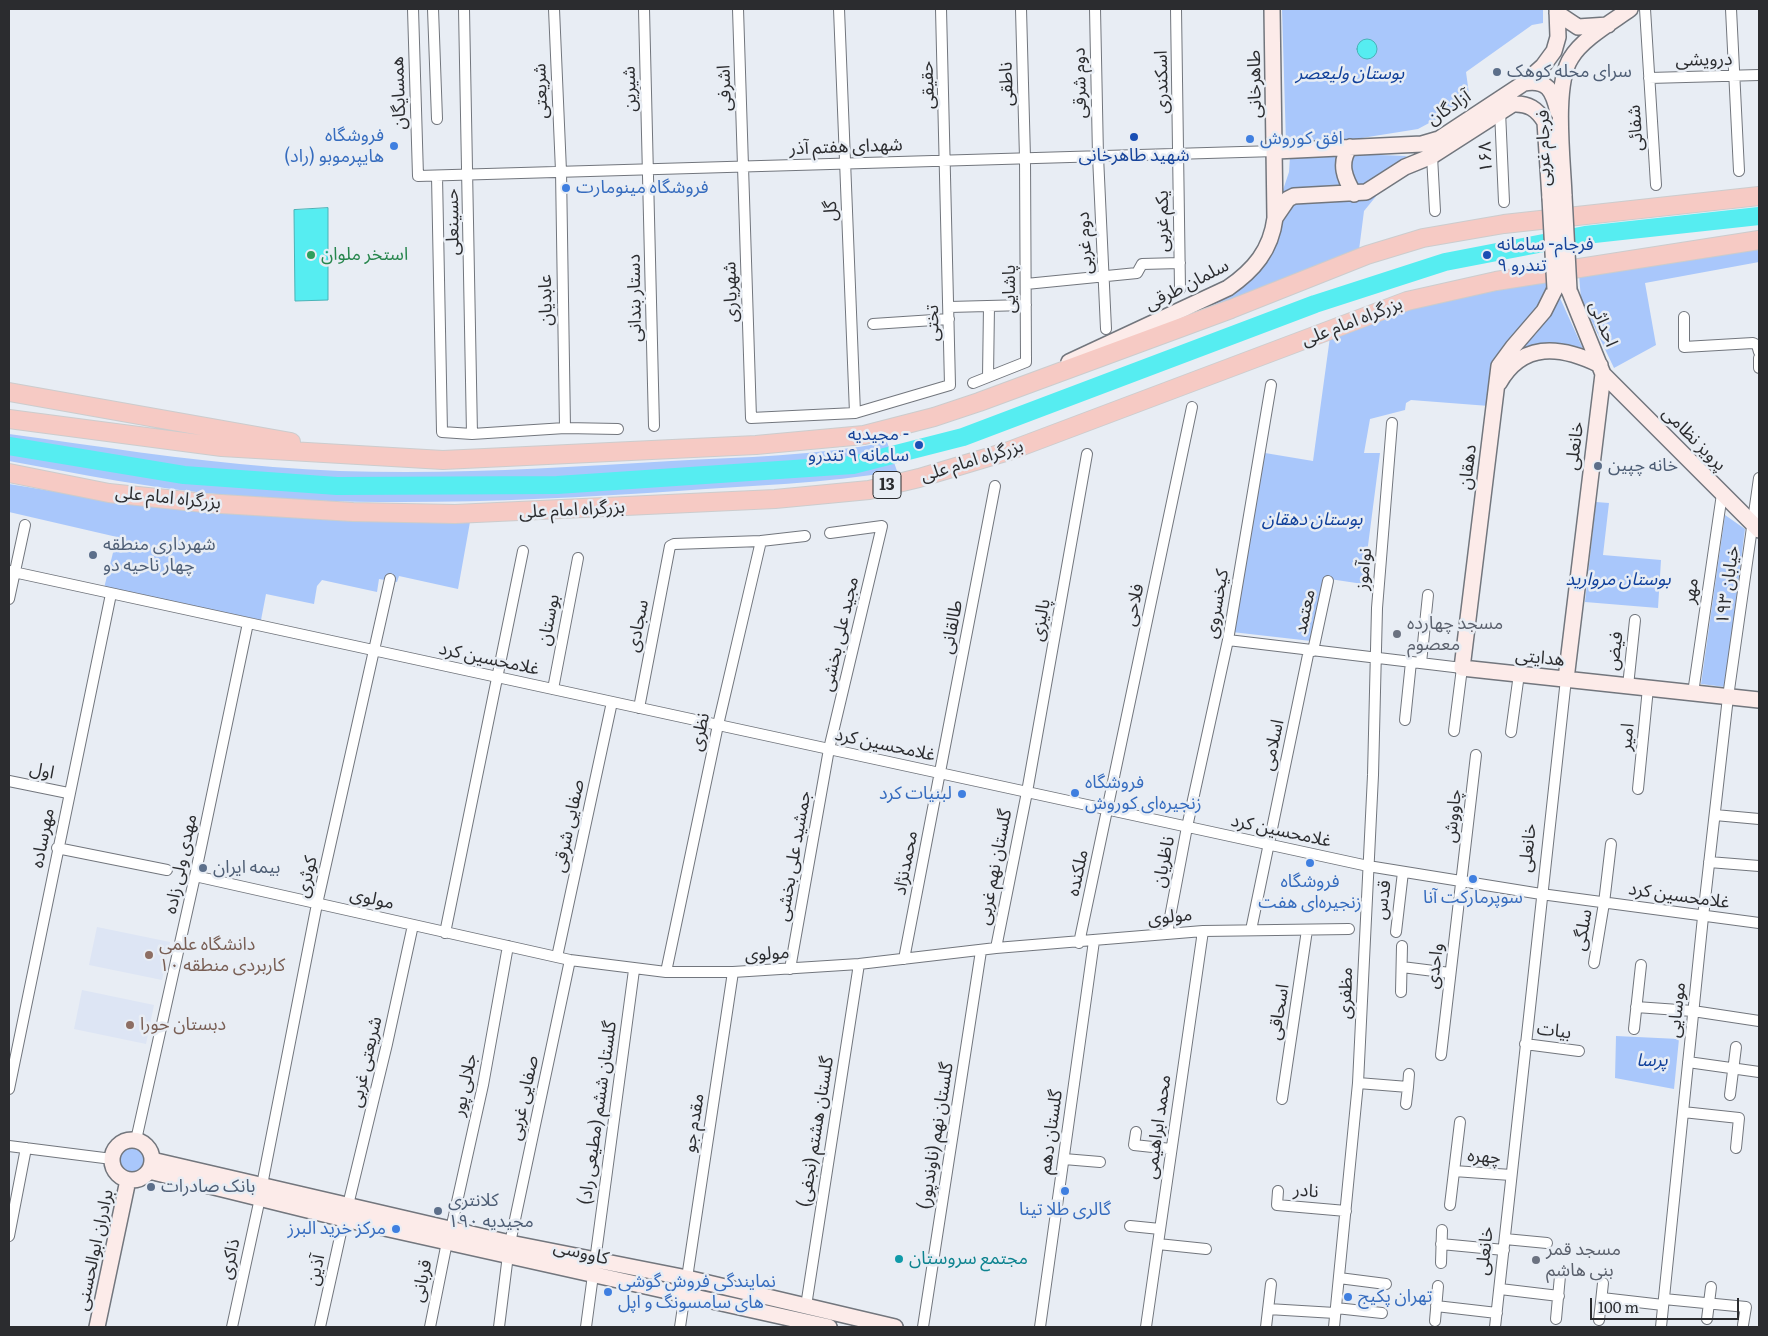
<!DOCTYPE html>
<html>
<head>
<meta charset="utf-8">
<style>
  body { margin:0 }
  #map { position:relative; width:1768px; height:1336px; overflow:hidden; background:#e8edf4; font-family:Literata,serif }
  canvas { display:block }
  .frame { position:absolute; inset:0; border:10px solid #2b2c2f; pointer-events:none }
  .scale { position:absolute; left:1590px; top:1298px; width:149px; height:22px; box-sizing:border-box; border:2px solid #2b2c2f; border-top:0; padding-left:6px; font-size:15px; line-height:18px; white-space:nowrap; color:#2b2c2f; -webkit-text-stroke:4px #e8edf4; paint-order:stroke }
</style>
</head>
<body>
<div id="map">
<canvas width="1768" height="1336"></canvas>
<div class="frame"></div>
<div class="scale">100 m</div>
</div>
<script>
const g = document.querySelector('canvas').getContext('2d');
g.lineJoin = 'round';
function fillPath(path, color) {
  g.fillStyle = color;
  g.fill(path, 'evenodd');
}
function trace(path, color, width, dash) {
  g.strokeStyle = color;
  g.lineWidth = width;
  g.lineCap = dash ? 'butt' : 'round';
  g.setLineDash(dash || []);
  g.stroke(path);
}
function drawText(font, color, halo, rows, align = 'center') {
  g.font = font + ' Literata,"Noto Sans Arabic",serif';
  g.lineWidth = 5;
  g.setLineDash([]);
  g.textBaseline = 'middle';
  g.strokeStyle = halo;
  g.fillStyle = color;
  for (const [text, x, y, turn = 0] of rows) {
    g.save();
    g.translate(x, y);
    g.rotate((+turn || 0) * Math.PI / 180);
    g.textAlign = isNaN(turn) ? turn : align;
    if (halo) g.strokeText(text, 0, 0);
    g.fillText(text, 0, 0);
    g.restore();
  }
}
const built = new Path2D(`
  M97 927 170 942 162 980 89 965Z
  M82 990 154 1005 146 1044 74 1029Z`);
const green = new Path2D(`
  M1282 9H1543V23L1532 25 1466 72 1470 101 1418 129 1343 141 1286 143Z
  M1354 154 1407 156 1360 188C1351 178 1349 167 1354 154Z
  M1290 156H1337L1342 190 1278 205 1289 172Z
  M1382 189 1364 211 1359 250 1129 340 1254 275C1261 267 1268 261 1272 250 1281 231 1277 218 1292 200Z
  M1759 249V262L1645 283 1656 345 1614 368 1581 299 1579 275Z
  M1548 280 1549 292 1489 406 1411 400 1406 403 1405 410 1370 419 1364 453H1380L1363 584 1323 578 1311 641 1232 632 1265 453 1313 461 1330 337 1370 322 1442 299Z
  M1560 298 1584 351 1530 347 1512 355 1536 334Z
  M9 434C96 446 184 460 273 467 406 478 538 469 671 461 744 457 816 456 887 442L897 471C824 484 752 485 678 491 528 501 376 508 226 495 153 489 81 474 9 461Z
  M9 484 125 503 470 522 458 589 399 576 397 582 379 579 377 592 322 580 317 586 314 604 266 594 261 620 104 588 117 537 9 512Z
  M1596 502 1609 503 1603 555 1661 560 1658 608 1585 602Z
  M1725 515 1745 529 1725 687 1701 684Z
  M1616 1036 1679 1039 1674 1089 1615 1078Z
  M114 1160a17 17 0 1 1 34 0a17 17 0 1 1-34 0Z`);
const water = new Path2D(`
  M1357 49a10 10 0 1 1 20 0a10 10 0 1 1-20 0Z
  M328 208V300L295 301 294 210Z`);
const river = new Path2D(`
  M9 446 184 475 337 486 557 485 853 465 963 437 1315 304 1445 262 1585 235 1759 216`);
const minor = new Path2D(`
  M413 9 418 176 1276 151
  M433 9 437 119
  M464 9 472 434
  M554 9 561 171 565 428
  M644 9 654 426
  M738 9 751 418 855 413 950 385 941 9
  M839 9 855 413
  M1095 9 1098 156 1106 329
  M1176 9 1180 289
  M1645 9 1656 185
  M1731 9 1739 171
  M1649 78 1759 75
  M1500 111 1504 202
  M1432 156 1435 211
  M437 176 442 432 472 434 565 428 618 429
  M1026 284 1137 273 1142 264 1180 263
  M949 307 1026 305
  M1684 317V347L1753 343 1757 345 1759 352
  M873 324 949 319
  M1759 358V368
  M988 377 989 306
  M973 383 1026 362 1025 158 1021 9
  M9 571 1368 866 1541 894 1759 923
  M9 599 25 525
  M1228 640 1462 668 1454 731
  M1313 651 1328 581
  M1421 663 1428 595
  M1628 686 1635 620
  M553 689 578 558
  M1693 693 1722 494
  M639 708 670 546 674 544 761 541
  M1405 720 1411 662
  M1511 732 1519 674
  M9 781 68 793
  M1638 789 1648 688
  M1715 815 1759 819
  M57 848 167 870
  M1709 862 1759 866
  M195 876 570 960 666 972H733L859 964 996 948 1203 931 1349 929
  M1251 930 1309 650
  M1396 932 1403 872
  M445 933 523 551
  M1167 933 1187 827 1228 640 1271 385
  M1079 943 1192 407
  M996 948 1027 792 1087 454
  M557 957 612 702
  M904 959 995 486
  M1594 963 1604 903 1611 844
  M1402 967 1450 973
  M790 969 829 749 882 526 830 533
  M666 972 718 725 761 541 805 536
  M1401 992 1402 946
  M1636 1007 1693 1011 1759 1021
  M1634 1029 1641 965
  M1525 1044 1579 1051
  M1441 1055 1476 755
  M1688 1062 1759 1072
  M1358 1083 1408 1087 1409 1074
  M9 1089 111 594
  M1730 1095 1736 1047
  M1282 1099 1307 930
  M1406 1104 1408 1087
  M1683 1112 1739 1118 1736 1148
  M1136 1132 1134 1145 1171 1149
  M136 1140 195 876 248 623
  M9 1146 112 1159
  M1064 1159 1100 1162
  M1454 1171 1511 1175
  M262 1185 317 904 390 579
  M1278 1191 1277 1205 1346 1211
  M348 1205 387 1044 413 925
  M1450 1205 1460 1122
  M1130 1226 1160 1229
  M451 1229 483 1085 508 946
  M9 1236 26 1148
  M1505 1239 1547 1243
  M510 1243 570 960
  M1158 1244 1206 1249
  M1441 1244 1504 1250
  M595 1261 634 970
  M1441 1263 1442 1230
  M687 1278 733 972
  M1339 1278 1386 1284
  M1500 1289 1559 1296
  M1602 1298 1663 1305
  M1664 1299 1746 1307 1743 1325
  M806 1306 859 964
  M1436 1306 1497 1313
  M1336 1308 1382 1313
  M1268 1309 1335 1313
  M1556 1319 1560 1276
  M1707 1319 1711 1287
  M1599 1320 1603 1283
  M1435 1321 1438 1286
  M232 1327 260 1198
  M320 1327 344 1219
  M430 1327 447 1242
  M499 1327 508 1255
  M586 1327 593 1275
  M680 1327 685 1293
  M923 1327 981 951
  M1040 1327 1094 941
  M1146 1327 1203 931
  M1266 1327 1271 1284
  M1334 1327 1358 1083 1373 775 1377 608 1392 423
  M1495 1327 1566 679
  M1661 1327 1703 917 1728 697 1759 478`);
const secondary = new Path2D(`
  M1557 13 1578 27 1608 25
  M1524 83C1548 79 1553 91 1558 112
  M1350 147C1338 163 1345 179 1354 194
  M1276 151 1422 144 1439 139 1524 83 1543 66 1554 51 1558 37 1557 9
  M1564 196C1563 163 1553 85 1571 58 1582 39 1612 22 1630 9
  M1275 218 1288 199 1294 196 1366 192 1405 167 1432 156 1513 104C1528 103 1537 109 1545 122L1550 198
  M1555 289 1544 311 1513 347 1499 366 1462 668 1759 700
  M1569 290 1603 374 1759 530
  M1069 362 1228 288C1254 270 1271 250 1275 218L1272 9
  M1499 383C1523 341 1561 346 1600 365
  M1566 679 1603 374
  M112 1160a20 20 0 1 1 40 0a20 20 0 1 1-40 0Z
  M152 1160 510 1243 687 1278 895 1327
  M149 1171 344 1219 829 1327
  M97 1327 128 1180`);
const trunk = new Path2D(`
  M9 392 291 442
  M9 419 222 447 443 460 756 445 864 435 934 417 979 402 1231 309 1367 255 1423 238 1504 224 1759 196
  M9 473 109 493 205 503 353 512 455 514 775 499 869 490 919 478 1009 451 1407 301 1496 281 1759 240`);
const secondaryBridge = new Path2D(`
  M1564 196 1569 290
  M1550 198 1555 289`);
const markers = [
  [1497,72,5,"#5c6f8a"],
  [1134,137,5,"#1a4fb4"],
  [1250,139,5,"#3f7fe0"],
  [394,146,5,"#3f7fe0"],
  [566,188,5,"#3f7fe0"],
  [311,255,5,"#2e9e5b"],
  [1487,255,5,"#1a4fb4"],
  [919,445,5,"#1a4fb4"],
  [1598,466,5,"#5c6f8a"],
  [93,555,5,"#5c6f8a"],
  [1397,634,5,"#6b7280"],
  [1075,793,5,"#3f7fe0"],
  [962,794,5,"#3f7fe0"],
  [1310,863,5,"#3f7fe0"],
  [203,868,5,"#5c6f8a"],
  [1473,879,5,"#3f7fe0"],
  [149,955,5,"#8d6e63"],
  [130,1025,5,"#8d6e63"],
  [151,1187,5,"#5c6f8a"],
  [1065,1191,5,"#3f7fe0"],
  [438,1211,5,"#5c6f8a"],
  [396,1229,5,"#3f7fe0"],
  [899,1259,5,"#0f9aa8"],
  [1536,1260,5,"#6b7280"],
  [608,1292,5,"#3f7fe0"],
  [1348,1297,5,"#3f7fe0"]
];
const shields = [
  [887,485,28]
];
const shieldNames = [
  ["13",887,485]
];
const streetNames = [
  ["درویشی",1704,60,-1],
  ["اسکندری",1162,82,-91],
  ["دوم شرقی",1080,83,-91],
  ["ناطقی",1007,84,-92],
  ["طاهرخانی",1255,84,-91],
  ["حقیقی",928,85,-92],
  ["اشرفی",725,88,-92],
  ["شیرین",630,89,-92],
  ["شریعتی",541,91,-92],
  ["همسایگان",399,93,-92],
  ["آزادگان",1449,108,-33],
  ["شفائی",1636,128,-94],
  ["شهدای هفتم آذر",846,147,-2],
  ["فرجام غربی",1544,148,-91],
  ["۱۶۸",1486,157,-93],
  ["گل",831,211,-92],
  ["یکم غربی",1163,221,-90],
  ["حسینعلی",453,222,-91],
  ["دوم غربی",1085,243,-93],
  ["سلمان طرقی",1187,285,-27],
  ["پاشایی",1010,289,-90],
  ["شهریاری",731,292,-92],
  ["دستار بندانی",635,298,-91],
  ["عابدیان",546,300,-91],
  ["بزرگراه امام علی",1352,322,-21],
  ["تختی",933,323,-91],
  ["احداثی",1603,324,68],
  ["پرویز نظامی",1694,439,45],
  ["خانعلی",1575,446,-83],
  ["بزرگراه امام علی",972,461,-17],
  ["دهقان",1468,467,-83],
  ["بزرگراه امام علی",168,498,6],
  ["بزرگراه امام علی",572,510,-3],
  ["نوآموز",1364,569,-85],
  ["خیابان ۱۹۳",1728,585,-82],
  ["مهر",1691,591,-82],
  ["کیخسروی",1217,604,-80],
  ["فلاحی",1134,605,-78],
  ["معتمد",1305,612,-78],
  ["بوستان",549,620,-79],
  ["پالیزی",1041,620,-80],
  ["سجادی",638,626,-79],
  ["طالقانی",952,627,-79],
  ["مجید علی بخشی",840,634,-77],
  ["فیض",1615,651,-83],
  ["هدایتی",1540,658,6],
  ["غلامحسین کرد",489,659,12],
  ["نظری",700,732,-78],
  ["امیر",1627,737,-84],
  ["غلامحسین کرد",885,745,12],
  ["اسلامی",1273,745,-78],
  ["اول",42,771,12],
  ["چاووش",1453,816,-84],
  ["صفایی شرقی",569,826,-78],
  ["غلامحسین کرد",1281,831,12],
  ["مهرساده",43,838,-79],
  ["خانعلی",1528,848,-84],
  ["جمشید علی بخشی",794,856,-80],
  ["ناظریان",1164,862,-79],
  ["محمدنژاد",906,863,-79],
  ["مهدی ولی زاده",181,864,-78],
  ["گلستان نهم غربی",995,867,-79],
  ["ملکنده",1078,873,-78],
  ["کوثری",307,877,-77],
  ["غلامحسین کرد",1679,896,8],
  ["مولوی",372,899,13],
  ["قدس",1383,900,-83],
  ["مولوی",1170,917,-5],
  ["سلگی",1583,930,-80],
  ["مولوی",767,954,-3],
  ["واحدی",1435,966,-83],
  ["مظفری",1346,993,-88],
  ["موسایی",1677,1010,-84],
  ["اسحاقی",1279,1012,-81],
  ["بیات",1554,1031,7],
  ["شریعتی غربی",366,1062,-77],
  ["جلالی پور",465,1085,-78],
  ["صفایی غربی",524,1098,-78],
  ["گلستان ششم (مطیعی راد)",598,1113,-82],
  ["مقدم جو",694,1123,-81],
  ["محمد ابراهیمی",1158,1127,-82],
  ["گلستان هشتم (نجفی)",816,1132,-81],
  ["گلستان دهم",1051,1132,-82],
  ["گلستان نهم (ناوندپور)",936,1136,-81],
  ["چهره",1484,1157,4],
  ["نادر",1306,1191,5],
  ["برادران ابوالحسنی",95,1250,-78],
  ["خانعلی",1485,1251,-84],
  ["کاووسی",581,1253,13],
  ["ذاکری",230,1259,-78],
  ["آذین",316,1270,-78],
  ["قربانی",422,1281,-78]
];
const serviceNames = [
  ["سرای محله کوهک",1507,72],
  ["خانه چپین",1608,466],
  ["شهرداری منطقه",103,545],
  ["چهار ناحیه دو",103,566],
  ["بیمه ایران",213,868],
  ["بانک صادرات",161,1187],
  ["کلانتری",448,1201],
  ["۱۹۰ مجیدیه",448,1222]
];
const parkNames = [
  ["بوستان ولیعصر",1350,74],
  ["بوستان دهقان",1312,520],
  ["بوستان مروارید",1618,580],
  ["پرسا",1652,1061]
];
const shopNames = [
  ["فروشگاه",384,136,"right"],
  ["هایپرموبو (راد)",384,157,"right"],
  ["افق کوروش",1260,139],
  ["فروشگاه مینومارت",576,188],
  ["فروشگاه",1085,783],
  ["زنجیره‌ای کوروش",1085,804],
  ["لبنیات کرد",952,794,"right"],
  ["فروشگاه",1310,882,"center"],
  ["زنجیره‌ای هفت",1310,903,"center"],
  ["سوپرمارکت آنا",1473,898,"center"],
  ["گالری طلا تینا",1065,1210,"center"],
  ["مرکز خرید البرز",386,1229,"right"],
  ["نمایندگی فروش گوشی",618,1282],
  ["های سامسونگ و اپل",618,1303],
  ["تهران پکیج",1358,1297]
];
const transitNames = [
  ["شهید طاهرخانی",1134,156],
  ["فرجام- سامانه",1497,245,"left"],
  ["۹ تندرو",1497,266,"left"],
  ["مجیدیه -",909,435,"right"],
  ["سامانه ۹ تندرو",909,456,"right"]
];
const leisureNames = [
  ["استخر ملوان",321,255]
];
const worshipNames = [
  ["مسجد چهارده",1407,624],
  ["معصوم",1407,645],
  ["مسجد قمر",1546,1250],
  ["بنی هاشم",1546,1271]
];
const educationNames = [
  ["دانشگاه علمی",159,945],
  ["کاربردی منطقه ۱۰",159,966],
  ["دبستان حورا",140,1025]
];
const cultureNames = [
  ["مجتمع سروستان",909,1259]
];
fillPath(built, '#dde5f4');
fillPath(green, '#a9c7fb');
fillPath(water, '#56edf1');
trace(water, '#49b3b7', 1);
trace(river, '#56edf1', 18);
trace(minor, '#72767d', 12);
trace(secondary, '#72767d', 18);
trace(trunk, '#cccccd', 20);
trace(minor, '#fff', 10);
trace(secondary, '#fcebe9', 15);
trace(trunk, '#f6cac4', 18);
trace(secondaryBridge, '#72767d', 18, []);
trace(secondaryBridge, '#fcebe9', 15);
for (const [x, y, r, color] of markers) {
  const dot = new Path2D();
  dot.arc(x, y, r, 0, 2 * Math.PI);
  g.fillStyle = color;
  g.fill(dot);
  trace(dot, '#e8edf4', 2);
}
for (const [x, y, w] of shields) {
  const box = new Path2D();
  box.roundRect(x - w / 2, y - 13.5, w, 27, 4);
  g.fillStyle = '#e8edf4';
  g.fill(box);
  trace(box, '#2b2c2f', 1);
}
drawText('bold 16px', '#2b2c2f', null, shieldNames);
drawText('18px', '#2b2c2f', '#e8edf4', streetNames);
drawText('18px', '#4e5e75', '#e8edf4', serviceNames, 'left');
drawText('italic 18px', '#10409a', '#e8edf4', parkNames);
drawText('18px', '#366cbe', '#e8edf4', shopNames, 'left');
drawText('18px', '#164399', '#e8edf4', transitNames);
drawText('18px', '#27864d', '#e8edf4', leisureNames, 'left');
drawText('18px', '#5b616d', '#e8edf4', worshipNames, 'left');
drawText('18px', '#785e54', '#e8edf4', educationNames, 'left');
drawText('18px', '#0d838f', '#e8edf4', cultureNames, 'left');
</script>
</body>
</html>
